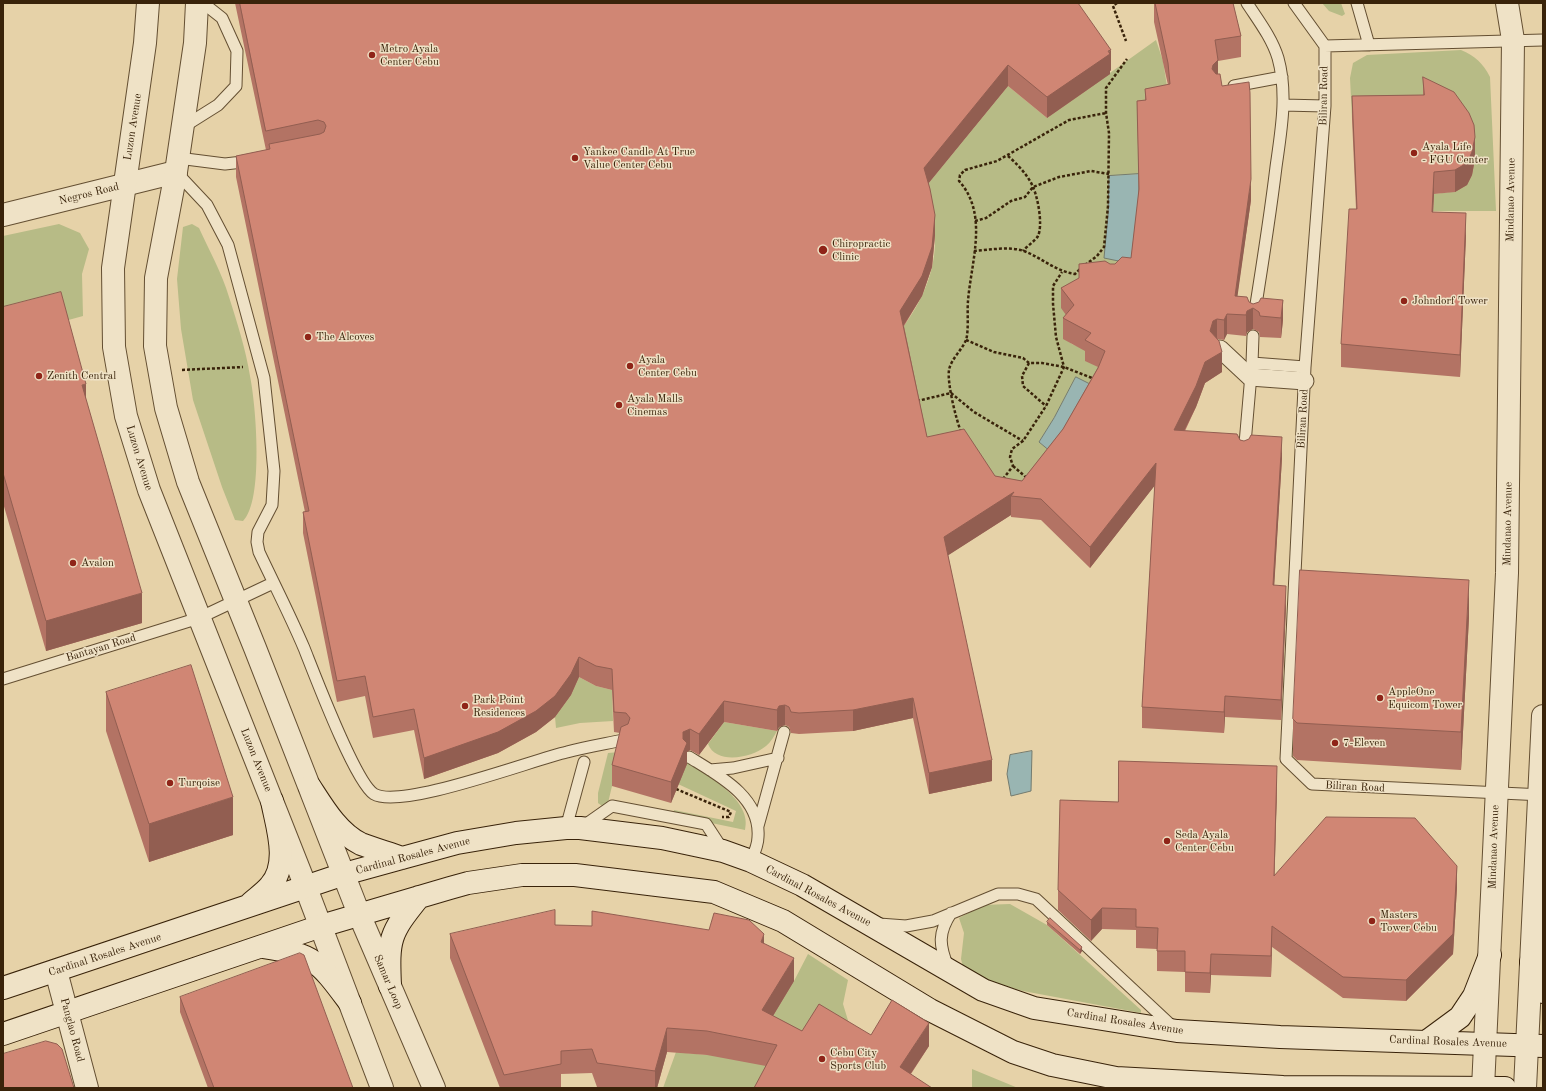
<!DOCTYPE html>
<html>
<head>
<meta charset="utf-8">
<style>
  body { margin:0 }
  #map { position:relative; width:1546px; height:1091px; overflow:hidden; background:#e6d2a8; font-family:"Old Standard TT",serif }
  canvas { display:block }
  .frame { position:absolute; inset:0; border:4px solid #39230a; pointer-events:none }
</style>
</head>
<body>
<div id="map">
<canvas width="1546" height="1091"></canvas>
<div class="frame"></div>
</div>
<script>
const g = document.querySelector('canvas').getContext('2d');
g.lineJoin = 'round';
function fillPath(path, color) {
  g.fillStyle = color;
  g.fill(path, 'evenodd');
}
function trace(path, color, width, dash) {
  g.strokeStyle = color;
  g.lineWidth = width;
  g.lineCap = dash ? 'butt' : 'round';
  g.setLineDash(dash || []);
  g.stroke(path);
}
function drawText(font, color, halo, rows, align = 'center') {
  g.font = font + ' "Old Standard TT",serif';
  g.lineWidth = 3;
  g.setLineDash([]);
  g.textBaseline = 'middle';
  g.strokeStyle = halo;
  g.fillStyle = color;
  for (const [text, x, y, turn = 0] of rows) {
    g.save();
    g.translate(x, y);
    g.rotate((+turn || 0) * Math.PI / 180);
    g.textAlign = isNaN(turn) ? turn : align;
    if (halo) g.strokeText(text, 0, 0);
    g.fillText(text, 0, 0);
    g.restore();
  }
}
const green = new Path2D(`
  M1322 3H1341L1345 14 1342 16 1329 11Z
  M1156 40 1163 61 1170 105 1139 174 1109 176 1108 215 1133 264 1068 317 1064 338 1072 344 1092 353 1086 361 1101 365 1098 388 1076 377 1054 418 1039 442 1057 457 1026 497 927 457 900 331C921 304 936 272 935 237 934 221 927 204 924 189L1008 86 1047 118Z
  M1461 50C1475 56 1483 63 1490 77L1496 211H1433L1434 194C1463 191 1469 189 1475 159L1352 119 1350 78 1353 63 1367 55Z
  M59 224 80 233 89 249 82 274 83 316 3 338V236Z
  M192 224 199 228C209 250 222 273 229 297 237 322 246 350 250 376 256 405 264 501 243 521L235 520 222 487 193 400 181 329 177 279 183 227Z
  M579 677 596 686 612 690 613 721 580 723 556 728 555 717 571 695Z
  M724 722 777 731C774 736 771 742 766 746 752 758 716 765 708 744Z
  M620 752 608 803 602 806 598 803V793L608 753Z
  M687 763C708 775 753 801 745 830L673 815 674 810 733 822 736 811 678 784Z
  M1010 904 1047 925 1141 1010V1013L1023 991 992 982 963 967 961 959 964 933 959 918 983 905Z
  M808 954 848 980 843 1004 857 1050 767 1088H663L676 1052 707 1055 794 981Z
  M972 1069 1018 1088H972Z`);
const water = new Path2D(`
  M1139 174V209L1133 264 1104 258 1108 215 1109 176Z
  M1076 377 1098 388 1057 457 1039 442 1054 418Z
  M1032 751 1031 791 1011 796 1007 774 1010 755Z`);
const path = new Path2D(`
  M1117 3 1113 6 1126 41
  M1008 156C1017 164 1028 175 1033 187 1038 198 1043 225 1038 236 1035 241 1027 246 1023 251
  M975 221 986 218 1011 201 1025 197 1033 187 1059 177 1091 171 1109 174
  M974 251C989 250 1009 246 1024 251 1042 258 1055 271 1075 274L1080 269
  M1085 265 1097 256 1104 247 1108 206 1109 133 1106 113V88L1127 59
  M966 340 994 352 1023 358 1029 363H1042L1064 367 1092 378 1093 377
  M1029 363 1022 376 1023 386 1046 406
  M182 370 243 367
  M917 401 951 393 974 412 1023 441
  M961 432C956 419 947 383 949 370 951 359 962 350 966 340 969 331 967 311 968 301 971 262 989 214 959 181L960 175 965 170 997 161 1069 120 1106 113
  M1013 466 1028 479
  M1003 479 1013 466 1010 457 1012 449 1023 441 1046 406 1064 367 1056 337 1053 304V286L1062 272
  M676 789 731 812 729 817H722`);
const service = new Path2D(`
  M1247 3C1258 20 1272 38 1278 58 1288 94 1281 131 1276 167 1270 217 1262 267 1254 317
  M1294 3 1325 46
  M1357 3 1369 45
  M1325 46V106L1305 367 1286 759 1312 784 1543 795
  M1325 46 1543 40
  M1234 86 1282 77
  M1283 105 1325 106
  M183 127 218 105 236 86 237 51 222 18 203 3
  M178 158 225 164 251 161
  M176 172 207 205 228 245 264 378 274 471 272 505 258 532 257 542 259 552C274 584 290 615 304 648 314 673 355 782 374 794 401 810 532 760 567 752 585 747 604 744 623 740
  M1253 336 1252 363 1305 367
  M1244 455 1252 363
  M3 679 199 618 273 583
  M689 757C718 775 761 797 758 837 758 845 754 854 751 861
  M710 770 733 768 778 758
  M758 826 784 732
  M582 827 612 806 706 824 723 850
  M566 828 584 762
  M879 924 906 926 933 921 998 894H1018L1036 899 1174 1028
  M948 967C939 945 938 933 951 913`);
const pedestrian = new Path2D(`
  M1220 349 1250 377 1305 381`);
const minor = new Path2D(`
  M3 215 176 172
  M56 971 87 1088`);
const tertiary = new Path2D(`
  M148 3 145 43 113 268 114 347 126 416 149 490 300 872 382 1088
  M197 3 195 43 176 172 156 278 155 346 166 408 188 482 255 648 359 914 434 1088
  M1483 1088 1507 573 1513 40 1507 3
  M1525 1088 1543 716`);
const secondary = new Path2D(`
  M310 787C323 807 338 833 361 844 374 849 388 853 402 858
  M251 903C258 897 265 892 270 886 290 864 277 827 272 801
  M264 947C315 954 320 963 350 1003
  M1531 962 1543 992
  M390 986C388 939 389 934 419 897
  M3 988 344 874 402 858 457 843 516 833 566 828H580L662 838 723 851 751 861 802 885 983 990 1034 1008 1177 1031 1280 1037 1543 1046
  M3 1034 321 926 450 888 468 883 522 875H575L714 892 783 921 930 1010 1013 1052 1052 1065 1116 1078 1283 1087 1505 1088
  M1426 1042 1460 1017 1474 996 1490 955`);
const wall = new Path2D(`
  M235 3H1078L1111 70 1110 71V74L1047 118 1008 86 928 183 935 235 932 267 922 296 904 326 927 437 995 476 1022 481 1063 429 1098 367 1085 361V351L1063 339V318L1066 315 1061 308V288L1110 264H1115L1131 258 1139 192 1137 101 1145 100V89L1168 85 1154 22V3H1233L1241 36V57L1218 61V74L1222 86 1251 200 1237 296 1253 304 1283 300V320L1281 338 1260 337 1259 332 1253 329 1247 332 1246 336 1227 334 1224 340 1218 339 1222 372 1205 383 1196 407 1185 431 1240 440 1282 458 1274 585 1286 606 1281 720 1225 717 1224 733 1142 728V707L1155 485 1090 568 1041 520 1011 517V515L948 555 992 781 929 794 913 718 853 731 799 734 791 733 789 727 785 725 779 727 777 731 724 722 699 755 690 750 687 752V764L671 803 612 786V765L620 733 614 732 612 690 596 686 579 677 571 695 555 717 536 732 498 753 424 779 414 730 373 738 365 696 337 702 303 533V512H305L236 177V156L266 150Z
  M1423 77 1475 159 1472 175 1467 185 1455 192 1434 194 1433 212 1466 235 1460 377 1341 367V344L1356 209 1352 119V96L1423 95Z
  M3 307 86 400 142 623 46 651 3 503Z
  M1469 617 1461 770 1297 760 1293 756V719Z
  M106 692 233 835 149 862 106 731Z
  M1277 787 1274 875 1457 887 1453 954 1406 1001 1343 998 1272 947 1271 977 1211 975 1210 993 1185 992V972L1157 971V949L1136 948V930L1102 929 1091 941 1058 910V890L1118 802Z
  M1047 922 1082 951 1080 954 1047 925Z
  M555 925 764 944 794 981 773 1016 802 1031 871 1035 929 1046 911 1074 766 1066 707 1055 667 1052 657 1088H606L597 1087 592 1073 561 1074V1088H500L450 958V934Z
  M180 997 353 1088H208L180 1012Z`);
const shadedWall = new Path2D(`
  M1111 50V70L1110 71V74L1047 118V97Z
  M1218 60V81L1212 69 1213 65Z
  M1008 65V86L924 189V168Z
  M1475 137V159L1472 175 1467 185 1455 192V170Z
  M1434 172V194L1432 234V212Z
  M1251 179V200L1235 314V296Z
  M1466 213V235L1460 377V355Z
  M935 215V235L932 267 922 296 900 331V311Z
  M1283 300V320L1281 338V318Z
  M1253 308V329L1247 332 1246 336V315L1247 311Z
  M1227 314V334L1224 340V320Z
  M1217 319V339L1210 331 1213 321Z
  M1222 352V372L1205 383 1196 407 1174 451V430L1205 362Z
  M86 384V414L82 385Z
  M1282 437V458L1273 606V585Z
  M1156 463V484L1090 568V547Z
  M1014 492 1011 496V515L944 558V537Z
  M1469 580V617L1461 770V732Z
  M1286 586V606L1281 720V700Z
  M142 593V623L46 651V621Z
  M579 657V677L571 695 555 717 536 732 498 753 424 779V758Z
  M1225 696V717L1224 733V712Z
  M913 698V718L853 731V710Z
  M724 701V722L699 755V734Z
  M785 705V725L779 727 777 731V710L779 706Z
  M690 729V750L687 752V764L671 803V782L683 739V732Z
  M992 760V781L929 794V773Z
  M1277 766V787L1274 897V876Z
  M233 797V835L149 862V824Z
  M1457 866V887L1453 954 1406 1001V980Z
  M1102 908V929L1091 941V920Z
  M1272 926V947L1271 977V956Z
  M764 934V957L761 942Z
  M1082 947V951L1080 954V950Z
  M1211 954V975L1210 993V973Z
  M794 958V981L762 1034V1010Z
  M929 1023V1046L901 1088 900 1067Z
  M667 1028V1052L657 1088H655V1071Z`);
const building = new Path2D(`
  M240 3H1078L1111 50 1108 51 1110 54 1047 97 1008 65 924 168 930 189 935 215 932 247 922 276 900 311 927 437 964 429 995 476 1022 481 1063 429 1098 368 1105 351 1085 340 1091 333 1063 318 1074 305 1061 288 1079 278V264L1105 261 1110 264H1115L1122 257 1131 258 1139 189 1137 101 1146 100 1145 89 1170 84 1168 63 1155 3H1233L1241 36 1215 40 1218 60 1213 65 1212 69 1216 74H1220L1222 86 1249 82 1250 93 1251 179 1235 296 1247 297 1249 302 1253 304 1259 302 1261 298 1283 300 1281 318 1260 316 1259 312 1253 308 1247 311 1246 315 1227 314 1224 320 1217 319 1213 321 1210 331 1219 341 1222 352 1205 362 1196 386 1174 430 1237 434 1240 440 1244 441 1249 439 1251 435 1282 437 1273 585 1286 586 1281 700 1225 696 1224 712 1142 707 1156 463 1090 547 1041 499 1011 496 1014 492 944 537 992 760 929 773 913 698 853 710 799 713 791 712 789 707 785 705 779 706 777 710 724 701 699 734 690 729 683 732V739L687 743 671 782 612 765 621 727 628 724 630 718 626 713 614 712 612 669 596 666 579 657 571 674 555 696 536 711 498 732 424 758 414 709 373 717 365 676 337 681 303 512 309 511 236 156 270 149 269 144 320 134 324 132 326 126 324 122 318 120 266 131Z
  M1423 77 1454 92 1469 113 1474 125 1475 137 1472 152 1467 163 1455 170 1434 172 1432 212 1466 213 1460 355 1341 344 1349 209H1357L1352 96 1424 95Z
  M61 292 86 384 82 385 142 593 46 621 3 473V307Z
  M1300 570 1469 580 1461 732 1297 723 1293 719Z
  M191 665 233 797 149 824 106 692Z
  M1119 761 1277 766 1274 876 1326 817 1415 818 1457 866 1453 934 1406 980 1343 977 1272 926 1271 956 1211 954 1210 973 1185 972V951H1157L1158 928 1136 927V909L1102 908 1091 920 1058 890 1060 800 1118 802Z
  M555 910V925L592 926V911L709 930 714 913 749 920 764 934 761 942 794 958 762 1010 802 1031 819 1004 871 1035 892 1000 929 1023 900 1067 932 1088H754L777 1045 707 1031 667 1028 655 1071 597 1063 592 1049 561 1051V1064L504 1075 450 934Z
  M1050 918 1082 947 1080 950 1047 922Z
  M300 953 304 955 353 1088H214L180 997Z
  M46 1041 57 1044 62 1049 74 1088H3V1054Z`);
const markers = [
  [372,55,4,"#8f2418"],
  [1414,153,4,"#8f2418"],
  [575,158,4,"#8f2418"],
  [823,250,5,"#8f2418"],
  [1404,301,4,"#8f2418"],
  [308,337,4,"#8f2418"],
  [630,366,4,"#8f2418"],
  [39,376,4,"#8f2418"],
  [619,405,4,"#8f2418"],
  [73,563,4,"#8f2418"],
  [1380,698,4,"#8f2418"],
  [465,706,4,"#8f2418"],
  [1335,743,4,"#8f2418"],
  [170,783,4,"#8f2418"],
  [1167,841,4,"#8f2418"],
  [1372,921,4,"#8f2418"],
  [822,1059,4,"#8f2418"]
];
const poiNames = [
  ["Metro Ayala",380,49],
  ["Center Cebu",380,62],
  ["Ayala Life",1422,147],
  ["- FGU Center",1422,160],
  ["Yankee Candle At True",583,152],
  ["Value Center Cebu",583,165],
  ["Chiropractic",832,244],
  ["Clinic",832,257],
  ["Johndorf Tower",1412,301],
  ["The Alcoves",316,337],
  ["Ayala",638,360],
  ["Center Cebu",638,373],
  ["Zenith Central",47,376],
  ["Ayala Malls",627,399],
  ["Cinemas",627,412],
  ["Avalon",81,563],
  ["AppleOne",1388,692],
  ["Equicom Tower",1388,705],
  ["Park Point",473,700],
  ["Residences",473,713],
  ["7-Eleven",1343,743],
  ["Turqoise",178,783],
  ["Seda Ayala",1175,835],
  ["Center Cebu",1175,848],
  ["Masters",1380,915],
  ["Tower Cebu",1380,928],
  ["Cebu City",830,1053],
  ["Sports Club",830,1066]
];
const streetNames = [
  ["Biliran Road",1324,96,-89],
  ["Luzon Avenue",133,127,-81],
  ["Negros Road",89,194,-14],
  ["Mindanao Avenue",1511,200,-89],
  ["Biliran Road",1303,419,-87],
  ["Luzon Avenue",139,458,73],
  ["Mindanao Avenue",1508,524,-89],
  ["Bantayan Road",101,648,-17],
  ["Luzon Avenue",256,760,68],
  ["Biliran Road",1355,787,3],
  ["Mindanao Avenue",1494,847,-88],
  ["Cardinal Rosales Avenue",413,856,-15],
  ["Cardinal Rosales Avenue",818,896,28],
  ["Cardinal Rosales Avenue",105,955,-18],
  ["Samar Loop",388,982,67],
  ["Cardinal Rosales Avenue",1125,1022,9],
  ["Panglao Road",72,1030,75],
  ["Cardinal Rosales Avenue",1448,1042,2]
];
fillPath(green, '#b7bb86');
fillPath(water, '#99b5b2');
trace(water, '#737b6f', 1);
trace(service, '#644f32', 13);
trace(pedestrian, '#644f32', 19);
trace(minor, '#644f32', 24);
trace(tertiary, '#644f32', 24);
trace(secondary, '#39230a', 24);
trace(path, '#39230a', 2.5, [3, 2]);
trace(service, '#efe2c6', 11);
trace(pedestrian, '#efe2c6', 17);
trace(minor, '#efe2c6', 22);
trace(tertiary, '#efe2c6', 22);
trace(secondary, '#efe2c6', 22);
fillPath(wall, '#b37364');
fillPath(shadedWall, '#925e51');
fillPath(building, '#d08674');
trace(building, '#925e51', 1);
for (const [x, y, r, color] of markers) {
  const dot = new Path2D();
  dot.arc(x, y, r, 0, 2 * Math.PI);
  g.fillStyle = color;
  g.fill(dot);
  trace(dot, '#efe2c6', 1.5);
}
drawText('11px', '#39230a', '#efe2c6', poiNames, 'left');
drawText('11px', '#39230a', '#efe2c6', streetNames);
</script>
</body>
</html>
